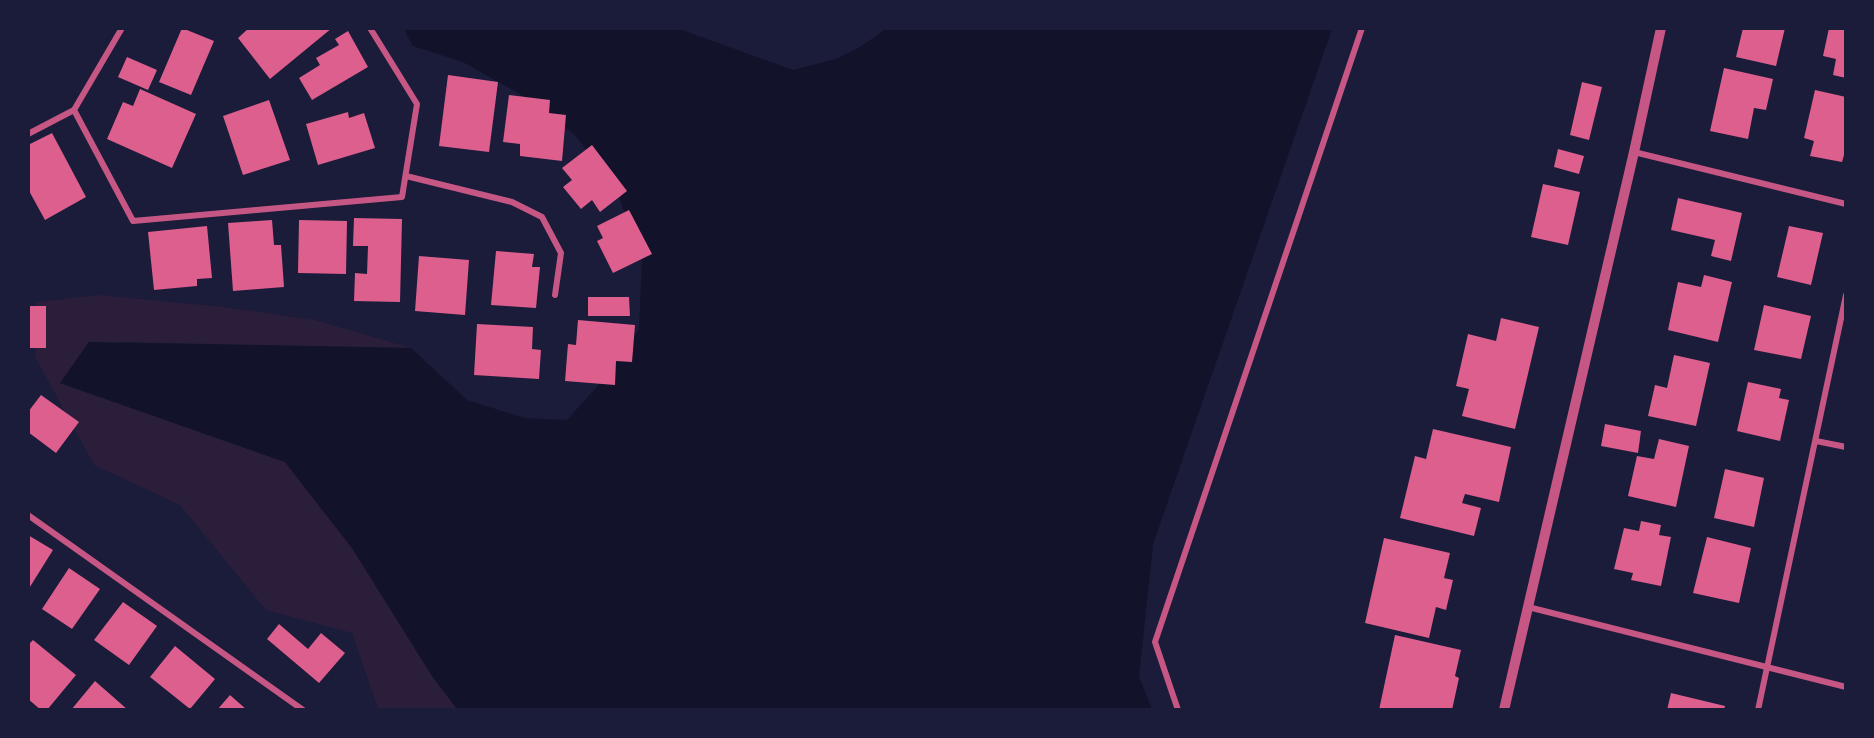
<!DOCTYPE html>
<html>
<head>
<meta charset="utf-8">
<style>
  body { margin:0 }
  #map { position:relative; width:1874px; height:738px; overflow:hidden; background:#1b1b3a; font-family:Manrope,sans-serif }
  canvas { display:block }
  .frame { position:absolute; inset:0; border:30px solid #1b1b3a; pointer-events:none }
</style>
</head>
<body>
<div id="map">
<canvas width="1874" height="738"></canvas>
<div class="frame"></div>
</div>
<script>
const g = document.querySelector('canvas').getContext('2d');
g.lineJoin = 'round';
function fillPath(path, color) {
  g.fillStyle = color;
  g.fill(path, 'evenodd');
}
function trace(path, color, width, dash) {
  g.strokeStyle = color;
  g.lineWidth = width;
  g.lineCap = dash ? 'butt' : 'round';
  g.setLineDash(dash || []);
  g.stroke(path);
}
const green = new Path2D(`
  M99 295 224 307 315 320 411 348 121 342 60 383 285 462 352 548 432 676 457 709H378L352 633 266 610 180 505 94 465 35 357 37 302Z`);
const water = new Path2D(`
  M404 29H679L793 70 836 59 860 47 886 29H1332L1153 544 1139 677 1152 709H457L432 676 352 548 285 462 60 383 89 342 411 348 467 400 524 418 567 420 604 379 639 329 642 261 616 188 574 134 518 93 463 62 413 46Z`);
const building = new Path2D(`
  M182 28 214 41 191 95 159 82Z
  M249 28H332L270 79 238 38Z
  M1743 28H1785L1776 66 1736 57Z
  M1829 28H1846V78L1833 75 1836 59 1823 56Z
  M348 31 368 67 312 100 299 78 320 65 316 58 339 45 335 39Z
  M127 57 157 70 148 90 118 77Z
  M1724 68 1773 79 1766 110 1754 108 1748 139 1710 131Z
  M448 75 498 82 489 152 439 146Z
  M1582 82 1602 87 1589 140 1570 135Z
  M140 89 196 114 172 168 107 139 123 102 133 106Z
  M1815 90 1846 97V148L1842 162 1810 156 1814 141 1804 138Z
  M509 95 550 100 549 113 566 115 562 161 520 156V144L503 142Z
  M269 100 290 160 243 175 223 116Z
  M348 112 349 118 364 113 375 148 318 165 306 124Z
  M52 133 86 197 45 220 28 189V145Z
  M592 145 627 191 600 212 592 200 581 209 563 187 572 180 562 168Z
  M1558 149 1584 156 1579 174 1554 167Z
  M1543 184 1580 192 1568 245 1531 237Z
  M1678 198 1742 213 1731 261 1711 256 1715 240 1671 230Z
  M629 210 652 254 613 273 597 241 603 238 597 226Z
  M354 218 402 219 400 302 354 301 355 273 367 274 368 246H353Z
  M272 220 274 245H281L284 287 233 291 228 223Z
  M299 220 347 221 346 274 298 273Z
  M207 226 212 278 197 279V286L154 290 148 232Z
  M1789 226 1823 233 1811 285 1777 277Z
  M496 251 534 254 532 267H540L536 308 491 305Z
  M419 256 469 260 465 315 415 311Z
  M1704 275 1732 282 1718 342 1668 330 1678 282 1701 287Z
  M588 297H629L630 316H588Z
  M1764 305 1811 316 1801 359 1754 350Z
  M28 306H46V348H28Z
  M1501 318 1539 327 1515 429 1462 416 1469 389 1456 386 1468 334 1496 341Z
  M578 320 635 325 632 362 616 361 615 385 565 381 568 344 576 345Z
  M477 324 533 327 532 349 541 350 539 379 474 375Z
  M1674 355 1710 363 1696 426 1648 416 1655 385 1667 388Z
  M1748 382 1781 389 1779 398 1789 400 1780 441 1737 431Z
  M41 395 79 422 56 453 28 432V412Z
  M1605 424 1641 431 1638 453 1601 446Z
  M1433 429 1511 447 1499 502 1465 494 1462 503 1481 508 1474 536 1400 518 1415 456 1426 459Z
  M1659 439 1689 446 1676 507 1628 496 1637 456 1654 459Z
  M1725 469 1764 478 1754 527 1714 518Z
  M1641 521 1661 525 1659 535 1671 537 1661 586 1631 580 1633 573 1614 569 1624 528 1639 531Z
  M28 535 53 550 28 590Z
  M1707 537 1751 548 1739 603 1693 593Z
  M1384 538 1450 553 1444 578 1453 580 1446 610 1436 607 1429 638 1365 623Z
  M69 568 100 589 72 629 42 609Z
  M123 602 157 626 129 665 94 640Z
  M279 624 308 649 321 633 345 653 319 683 267 639Z
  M1395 635 1461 650 1455 676 1459 678 1452 710H1379Z
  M33 640 76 675 47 710H41L28 699V645Z
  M175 646 215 679 190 709 150 677Z
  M95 681 128 710H71Z
  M1671 693 1725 706 1724 710H1667Z
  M230 695 247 710H217Z`);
const minor = new Path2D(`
  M74 110 133 221 402 197 417 104 370 28
  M28 134 74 110 122 28
  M1634 152 1846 204
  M406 176 512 202 542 217 561 253 555 295
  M1816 441 1846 447
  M28 515 303 710
  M1528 607 1846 687
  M1178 710 1155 642 1362 28
  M1758 710 1846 295`);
const tertiary = new Path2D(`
  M1504 710 1634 152 1661 28`);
fillPath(green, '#2a1e3b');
fillPath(water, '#12122b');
fillPath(building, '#dd5f8e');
trace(minor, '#c65784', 6);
trace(tertiary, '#c65784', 10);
</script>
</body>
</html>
